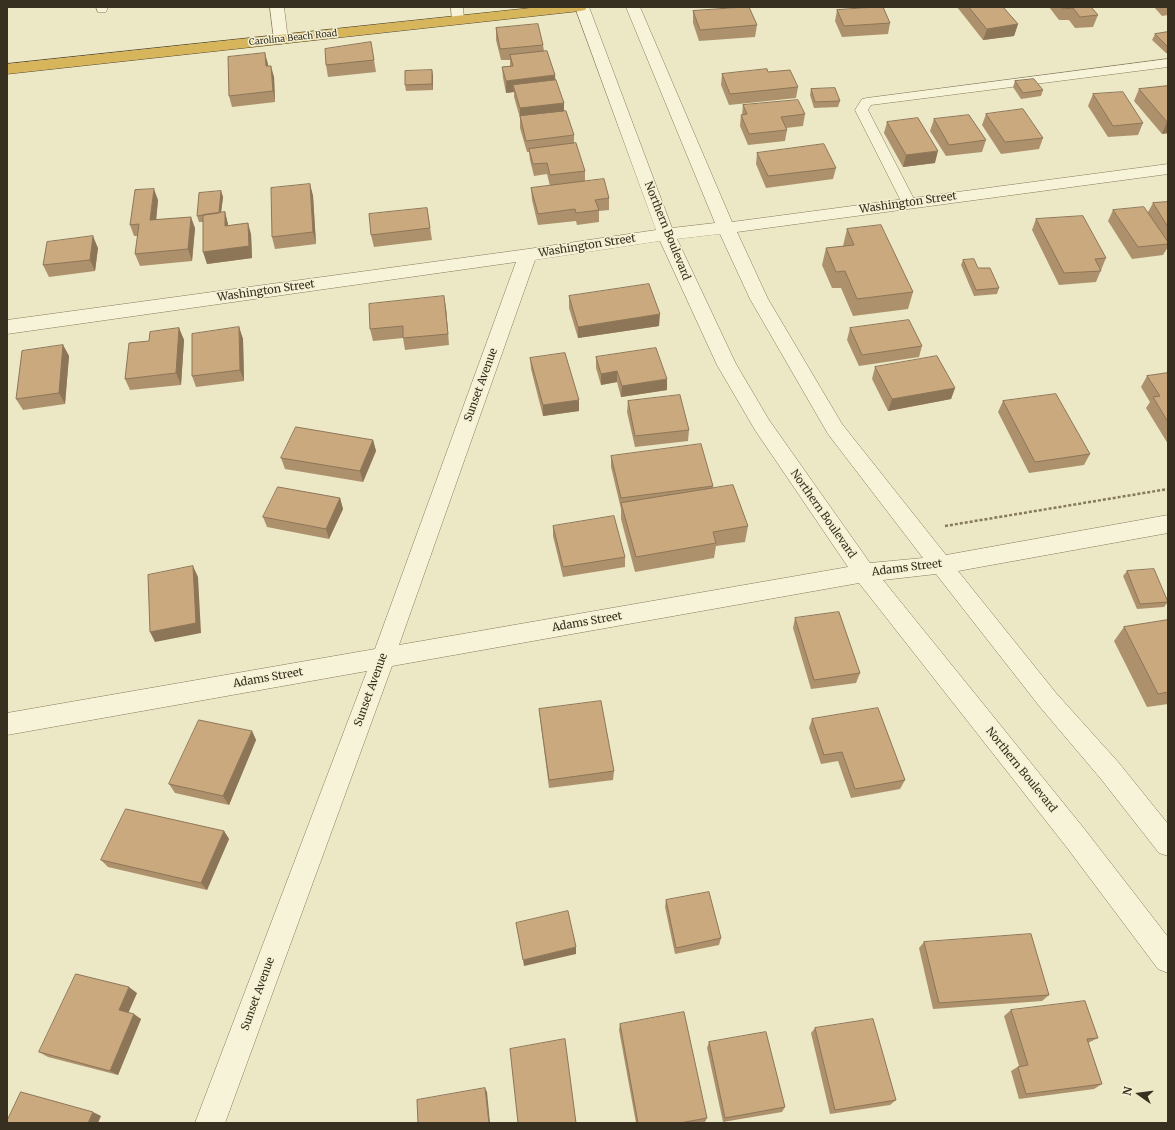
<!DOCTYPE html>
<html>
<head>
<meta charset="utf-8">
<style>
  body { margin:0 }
  #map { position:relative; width:1175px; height:1130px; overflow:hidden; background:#ece7c5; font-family:Merriweather,serif }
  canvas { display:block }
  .frame { position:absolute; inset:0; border:8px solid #372f1f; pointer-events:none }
  .north { position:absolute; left:1119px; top:1074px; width:40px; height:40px; -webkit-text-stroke:3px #f4f0d4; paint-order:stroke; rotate:284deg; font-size:11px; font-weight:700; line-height:16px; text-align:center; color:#372f1f }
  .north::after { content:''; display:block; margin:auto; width:14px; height:18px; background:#372f1f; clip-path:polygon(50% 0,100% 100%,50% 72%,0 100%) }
</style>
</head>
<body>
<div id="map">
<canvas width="1175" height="1130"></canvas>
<div class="frame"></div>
<div class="north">N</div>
</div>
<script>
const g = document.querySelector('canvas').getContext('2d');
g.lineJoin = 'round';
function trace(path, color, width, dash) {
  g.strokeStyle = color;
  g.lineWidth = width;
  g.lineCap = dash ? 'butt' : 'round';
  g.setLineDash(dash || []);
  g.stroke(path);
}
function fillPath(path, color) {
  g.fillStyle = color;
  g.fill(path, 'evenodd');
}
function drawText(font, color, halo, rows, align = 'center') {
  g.font = font + ' Merriweather,serif';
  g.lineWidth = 3;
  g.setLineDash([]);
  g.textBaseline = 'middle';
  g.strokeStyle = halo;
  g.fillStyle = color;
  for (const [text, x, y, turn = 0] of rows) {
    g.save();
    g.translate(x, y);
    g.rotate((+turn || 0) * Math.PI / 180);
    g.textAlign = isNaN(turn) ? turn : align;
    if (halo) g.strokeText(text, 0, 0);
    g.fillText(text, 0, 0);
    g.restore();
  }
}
const path = new Path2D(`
  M945 526 1168 489`);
const lane = new Path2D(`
  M96 7H108L106 12H98Z
  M451 7H463L464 20 462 23H454L452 20Z
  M1168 59V67L871 105 868 110 916 203 914 206 909 207 904 206 902 203 855 110 862 99 867 98Z`);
const street = new Path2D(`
  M270 7H284L288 40 286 43 281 44 276 43 274 40Z
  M575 7H589L672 228 715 223 626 7H640L732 222 1168 164V174L737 232 768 299 842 424 946 555 1168 515V533L958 571 1056 693 1119 763 1168 824V856L1159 853 1101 779 1040 707 936 574 883 580 1086 831 1168 937V973L1158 969 1068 849 859 583 392 666 225 1123H195L367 671 7 735V713L375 649 516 262 7 334V320L528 249 656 230ZM720 234 750 299 828 434 923 558 870 563 769 420 736 364 677 239ZM660 241 717 365 755 430 848 567 399 645 535 260Z`);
const highway = new Path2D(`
  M540 7H587L585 10 580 11 7 74V64Z`);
const wall = new Path2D(`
  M957 7H1003L1018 24 1014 36 983 40Z
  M1049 7H1091L1098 15 1093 27 1075 28 1069 20H1059Z
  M1154 7H1168V15L1162 16Z
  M837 10 890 23 888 34 842 37 835 21Z
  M693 11 757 25 755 37 699 41 693 23Z
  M496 28 543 45 544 51 555 75V80L564 103V111L574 135V143L585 171V182L609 198V210L599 211V222L577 225 576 221 538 225 532 200 531 188 550 186 547 174 534 176 530 160 529 152H527L520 128V118L514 97V92L506 93 503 78 502 67 510 66V60H501L496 40Z
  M1168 32V53H1166L1152 40 1155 34Z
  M371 42 376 72 328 77 326 65Z
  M268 64V66L274 77 275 102 232 107 229 96Z
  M768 72 798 87 796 98 729 105 721 85 722 74Z
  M433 75V90L406 91 405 85Z
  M1015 81 1043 90 1041 96 1021 99 1013 87Z
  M1168 86V133L1162 134 1134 101 1139 89Z
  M811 89 840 101 838 107 814 108 810 95Z
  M1093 94 1143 123 1138 135 1108 137 1088 106Z
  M743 105 805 114 803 126 786 128 787 130 785 141 748 145 740 126 741 115H742Z
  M986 114 1043 138 1039 149 1001 154 982 125Z
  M934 119 986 140 982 152 946 156 930 131Z
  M887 122 935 163 903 167 884 133Z
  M757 153 836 168 833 179 766 188 756 164Z
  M310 184 313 196 316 244 275 249 272 237Z
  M221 191 223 197 221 213 225 212 228 225 251 234 252 258 207 264 203 222H199L197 216Z
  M158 200 156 220 195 228 192 261 140 266 135 254 138 236H134L130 225Z
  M1168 202V248V247L1163 255 1132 259 1108 221 1113 210 1148 212 1153 203Z
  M427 208 432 240 374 247 371 235Z
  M1036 219 1106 258 1096 282 1059 285 1032 230Z
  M847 229 913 292 908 309 853 316 841 288H832L822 265 826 248 843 246Z
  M98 248 95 271 49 277 43 265Z
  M963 260 978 268 999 288 997 294 974 296 961 265Z
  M569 296 659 326 578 338 569 308Z
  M446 308 449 345 405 350 403 338 373 341 370 329Z
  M239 327 243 339 244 381 196 387 192 376Z
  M179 328 184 340 181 385 130 390 125 379 149 341Z
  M850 328 922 346 919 357 859 366 847 340Z
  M63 345 69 356 65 404 23 410 16 399Z
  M596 357 667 390 621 397 617 382 601 385 596 368Z
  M530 358 579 411 543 416 531 369Z
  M875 367 955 388 951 399 888 411 872 379Z
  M1168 373V444L1146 408 1150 402 1141 387 1147 376Z
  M628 401 689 430 688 441 635 447 627 412Z
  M1003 401 1090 454 1084 465 1029 473 998 412Z
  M373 440 376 451 363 482 285 469 281 458Z
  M611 456 713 486V488L748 526 745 542 716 546 714 558 635 572 621 519V509L611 467Z
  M340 498 343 509 329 539 267 527 263 517Z
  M553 526 625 557V567L563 577 553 536Z
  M1127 571 1168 602 1164 607 1137 609 1123 576Z
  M795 618 860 673 856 683 811 689 793 628Z
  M1168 620V704L1147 707 1114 641 1124 627Z
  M539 709 614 771 613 780 549 788 540 718Z
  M812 719 905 780 900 789 851 798 838 761 821 764 809 728Z
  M252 731 256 740 229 805 175 793 169 784Z
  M224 831 229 839 207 890 108 867 101 860Z
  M666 900 721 938 719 945 675 954 665 907Z
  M924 942 1049 995 1042 1001 933 1009 919 948Z
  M137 993 128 1012 141 1019 118 1075 48 1057 39 1052Z
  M1011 1010 1098 1038 1088 1043 1102 1084 1094 1089 1019 1099 1011 1071 1019 1066 1004 1016Z
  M620 1024 707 1118 705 1122 698 1123H636L619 1030Z
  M815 1028 896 1100 890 1105 830 1114 811 1033Z
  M709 1042 785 1107 782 1112 723 1122 707 1048Z`);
const shadedWall = new Path2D(`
  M1018 24 1014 36 983 40 987 29Z
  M1168 48V53H1166Z
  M265 53 268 64V78L266 66Z
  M271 66 274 77 275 102 273 91Z
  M432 70 433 75V90L432 84Z
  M555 75 556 87 513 85 514 92 506 93V81Z
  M564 103V114L520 118V108Z
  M1167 122H1168V133L1162 134Z
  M938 151 935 163 903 167 906 155Z
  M310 184 313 196 316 244 313 232Z
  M154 189 158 200 155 232 150 220Z
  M221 191 223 197 220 220 218 214Z
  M225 212 228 224 229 237 225 226Z
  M191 217 195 228 192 261 188 249Z
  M248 223 251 234 252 258 207 264 203 252Z
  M93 236 98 248 95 271 90 260Z
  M444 296 446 308 449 345 448 334Z
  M660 314 659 326 578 338V327Z
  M239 327 243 339 244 381 240 370Z
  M179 328 184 340 181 385 176 373Z
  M63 345 69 356 65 404 59 393Z
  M617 371V382L601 385V374Z
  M667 379V390L621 397 622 386Z
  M955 388 951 399 888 411 892 399Z
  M579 400V411L543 416V405Z
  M373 440 376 451 363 482 360 471Z
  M340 498 343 509 329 539 326 529Z
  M193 566 198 577 201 633 155 642 150 632Z
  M252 731 256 740 229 805 223 796Z
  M224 831 229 839 207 890 201 883Z
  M576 947V954L524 966 523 960Z
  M129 987 137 993 127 1016 119 1010Z
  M134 1014 141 1019 118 1075 110 1071Z
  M485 1088 487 1092 490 1123H489Z
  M93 1112 101 1116 98 1123H88Z`);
const building = new Path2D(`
  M749 7 757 25 700 30 693 11Z
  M883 7 890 23 844 26 837 10Z
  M969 7H1003L1018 24 987 29Z
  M1062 7H1091L1098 15 1080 17 1073 8 1063 9Z
  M538 24 543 45 500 49 496 28Z
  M1168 32V47L1155 34Z
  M371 42 374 60 326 65 325 49Z
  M547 51 555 75 506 81 502 67 513 66 510 55Z
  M265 53 266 66H271L273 91 229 96 228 57Z
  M767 69 768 72 790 70 798 87 730 94 722 74Z
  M432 70V84L405 85V71Z
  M1034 79 1043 90 1023 93 1015 81Z
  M556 80 564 103 520 108 513 85Z
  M1168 86V122H1167L1139 89Z
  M835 88 840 101 815 102 811 89Z
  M1123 92 1143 123 1113 126 1093 94Z
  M798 100 805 114 781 117 787 130 749 134 741 115 747 114 743 105Z
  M1023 109 1043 138 1005 142 986 114Z
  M566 111 574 135 526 141 520 116Z
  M969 115 986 140 949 145 934 119Z
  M918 118 938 151 906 155 887 122Z
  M576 143 585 171 550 175 547 163 533 164 529 149Z
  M824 144 836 168 768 176 757 153Z
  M604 179 609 198 595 200 599 210 576 213 575 209 538 214 531 188Z
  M310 184 313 232 272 237 271 188Z
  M154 189 150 220 191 217 188 249 135 254 139 224 130 225 135 190Z
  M221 191 219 213 197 216 199 193Z
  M1168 202V227L1153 203Z
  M1144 207 1168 242V244L1138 247 1113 210Z
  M427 208 430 228 371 235 369 214Z
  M225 212V226L248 223 249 246 203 252V215Z
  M1083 216 1106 258 1095 259 1101 271 1064 273 1036 219Z
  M881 225 913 292 857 299 845 271 836 272 826 248 854 245 847 229Z
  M93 236 90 260 43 265 47 242Z
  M974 259 978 268H990L999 288 976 290 963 260Z
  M649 284 660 314 578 327 569 296Z
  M444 296 448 334 403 338V326L370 329 369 304Z
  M909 320 922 346 862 355 850 328Z
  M239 327 240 370 192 376V334Z
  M179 328 176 373 125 379 129 343 149 341 150 332Z
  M63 345 59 393 16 399 22 351Z
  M656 348 667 379 622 386 617 371 601 374 596 357Z
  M565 353 579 400 543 405 530 358Z
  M937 356 955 388 892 399 875 367Z
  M1168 373V422L1153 397 1160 396 1147 376Z
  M1056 394 1090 454 1035 462 1003 401Z
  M680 395 689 430 635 436 628 401Z
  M296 427 373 440 360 471 281 458Z
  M701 444 713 486 621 498 611 456Z
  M733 485 748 526 713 532 716 543 636 557 621 503Z
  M278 487 340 498 326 529 263 517Z
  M614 516 625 557 563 567 553 526Z
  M193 566 196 623 150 632 148 575Z
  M1154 569 1168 602 1140 604 1127 571Z
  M839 612 860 673 814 680 795 618Z
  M1168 620V692L1158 694 1124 627Z
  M601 701 614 771 549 780 539 709Z
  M878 708 905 780 855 789 842 752 824 755 812 719Z
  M199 720 252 731 223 796 169 784Z
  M126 809 224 831 201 883 101 860Z
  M709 892 721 938 676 948 666 900Z
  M568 911 576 947 523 960 516 923Z
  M1031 934 1049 995 939 1003 924 942Z
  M76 974 129 987 119 1010 134 1014 110 1071 39 1052Z
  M1085 1001 1098 1038 1087 1039 1102 1084 1026 1094 1018 1067 1028 1065 1011 1010Z
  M684 1012 707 1118 680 1123H638L620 1024Z
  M873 1019 896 1100 835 1110 815 1028Z
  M766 1032 785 1107 725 1118 709 1042Z
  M565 1039 576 1123H518L510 1049Z
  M485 1088 489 1123H418L417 1100Z
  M21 1092 93 1112 88 1123H7V1121Z`);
const farStreetnames = [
  ["Carolina Beach Road",293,38,-6]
];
const streetNames = [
  ["Washington Street",908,203,-8],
  ["Northern Boulevard",667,231,68],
  ["Washington Street",587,246,-9],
  ["Washington Street",266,291,-8],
  ["Sunset Avenue",481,385,-70],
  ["Northern Boulevard",823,514,55],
  ["Adams Street",907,568,-7],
  ["Adams Street",587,622,-10],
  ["Adams Street",268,678,-10],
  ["Sunset Avenue",371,690,-70],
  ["Northern Boulevard",1021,770,51],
  ["Sunset Avenue",258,994,-70]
];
trace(lane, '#867a5c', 1);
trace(street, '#867a5c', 1);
trace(highway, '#544730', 1);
trace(path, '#867a5c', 2.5, [3, 2]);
fillPath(lane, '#f7f3d8');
fillPath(street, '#f7f3d8');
fillPath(highway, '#d7b55a');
fillPath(wall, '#ad916c');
fillPath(shadedWall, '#8d7658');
fillPath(building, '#c9a97d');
trace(building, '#8d7658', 1);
drawText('9px', '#372f1f', '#f4f0d4', farStreetnames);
drawText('11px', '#372f1f', '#f4f0d4', streetNames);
</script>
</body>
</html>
